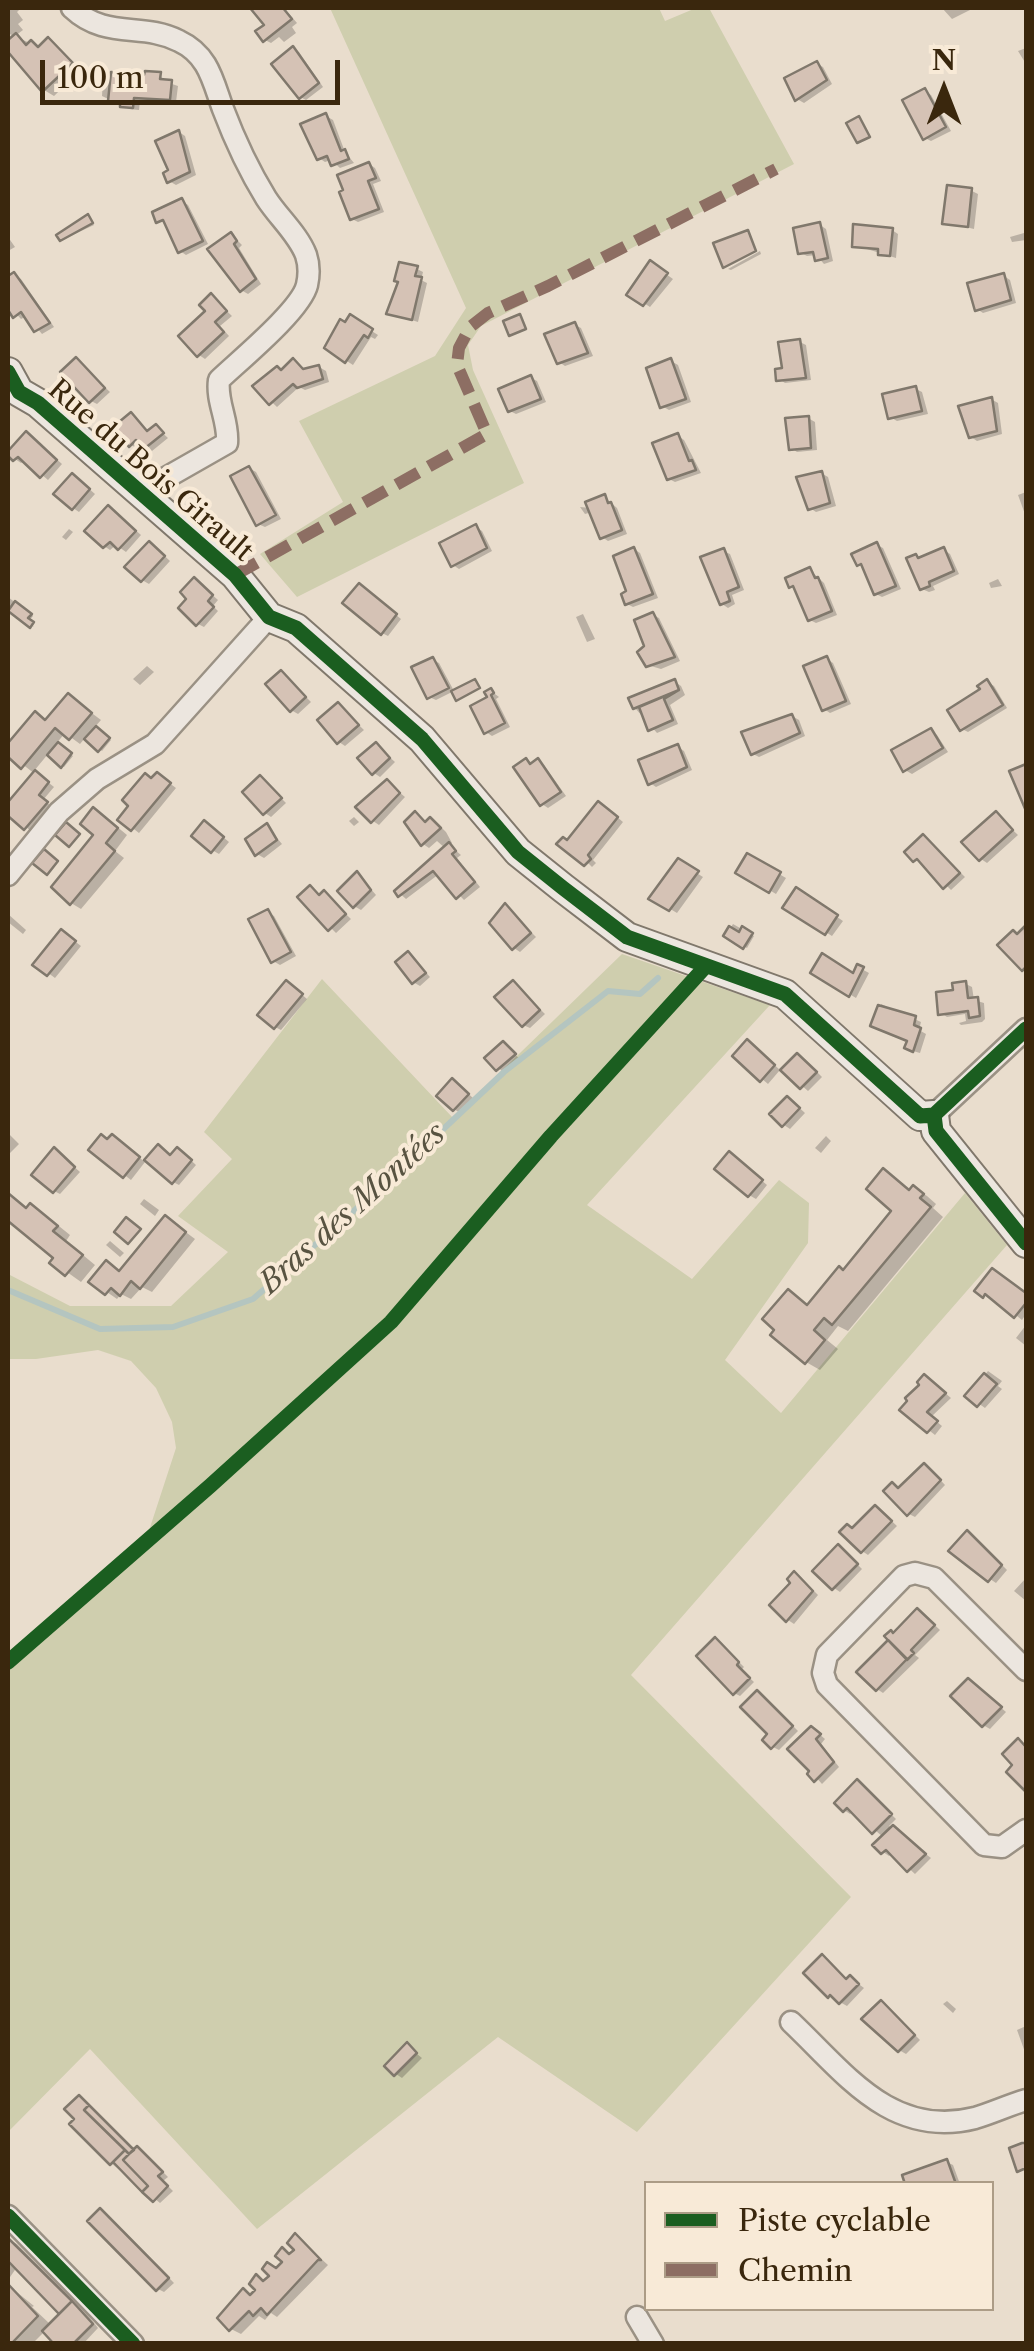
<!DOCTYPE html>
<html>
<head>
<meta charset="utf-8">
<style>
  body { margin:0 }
  #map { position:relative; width:1034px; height:2351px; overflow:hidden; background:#e9ddcd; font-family:"Libre Caslon Text",serif }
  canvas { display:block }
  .frame { position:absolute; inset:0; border:10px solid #3a270d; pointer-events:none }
  .legend { position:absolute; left:644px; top:2181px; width:350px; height:130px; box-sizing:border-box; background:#f8ead7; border:2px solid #ac9c86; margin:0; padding:12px 18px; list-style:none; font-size:30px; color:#3a270d }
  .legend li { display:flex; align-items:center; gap:20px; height:50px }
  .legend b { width:50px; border:2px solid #ac9c86 }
  .north { position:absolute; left:894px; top:40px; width:100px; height:100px; -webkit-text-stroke:8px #f8ead7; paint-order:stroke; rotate:0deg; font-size:28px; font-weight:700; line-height:40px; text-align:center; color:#3a270d }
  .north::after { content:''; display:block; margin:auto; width:35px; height:45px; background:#3a270d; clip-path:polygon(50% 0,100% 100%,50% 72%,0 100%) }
  .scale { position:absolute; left:40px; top:60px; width:300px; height:45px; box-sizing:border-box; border:5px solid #3a270d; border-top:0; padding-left:12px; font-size:30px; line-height:35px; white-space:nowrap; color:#3a270d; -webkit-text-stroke:8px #f8ead7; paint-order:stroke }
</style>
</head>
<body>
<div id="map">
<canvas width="1034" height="2351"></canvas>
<div class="frame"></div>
<ul class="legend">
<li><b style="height:12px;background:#1b5e20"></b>Piste cyclable</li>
<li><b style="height:12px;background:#8d6e63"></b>Chemin</li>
</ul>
<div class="north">N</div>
<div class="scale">100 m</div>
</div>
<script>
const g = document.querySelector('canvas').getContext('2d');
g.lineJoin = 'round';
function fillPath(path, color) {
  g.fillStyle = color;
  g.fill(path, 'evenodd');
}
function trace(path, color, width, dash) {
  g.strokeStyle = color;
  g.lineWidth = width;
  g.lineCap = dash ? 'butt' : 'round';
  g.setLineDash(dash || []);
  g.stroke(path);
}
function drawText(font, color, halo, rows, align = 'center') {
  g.font = font + ' "Libre Caslon Text",serif';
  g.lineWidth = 8;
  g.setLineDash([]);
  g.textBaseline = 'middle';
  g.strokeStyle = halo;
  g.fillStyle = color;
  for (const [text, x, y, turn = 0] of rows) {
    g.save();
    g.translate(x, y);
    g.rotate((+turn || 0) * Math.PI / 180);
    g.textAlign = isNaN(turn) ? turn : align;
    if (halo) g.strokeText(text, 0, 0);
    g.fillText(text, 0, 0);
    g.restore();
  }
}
const green = new Path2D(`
  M330 8H659L665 21 696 8H709L794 164 481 326 468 345 473 370 524 483 297 597 260 554 343 502 299 421 435 356 466 308Z
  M622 954 770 1005 587 1205 692 1279 779 1180 809 1203 808 1243 725 1360 781 1413 965 1193 1007 1245 631 1675 851 1897 637 2132 498 2037 257 2229 90 2049 8 2132V1665L142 1552 176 1448 172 1422 156 1388 131 1361 98 1350 36 1359H8V1274L70 1306H171L228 1252 178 1216 232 1159 204 1132 322 979 453 1118Z`);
const shadow = new Path2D(`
  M8 8 20 9 17 12 23 20 18 24 23 30 15 36 40 48 48 41 81 70 54 96 44 90 8 49V44L15 37 8 33Z
  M255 8H284L297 23 292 27 296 33 284 42 279 37 271 43 265 40 267 26Z
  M942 8H974L952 19Z
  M1026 48V64L1018 51Z
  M293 49 299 52 323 87 306 100 300 97Z
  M817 64 823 67 832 84 804 103 797 99Z
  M160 75 166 82 178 86 176 102 140 100 139 110 129 109 102 96 103 78Z
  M925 91 931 95 951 131 931 141 925 138Z
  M326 116 333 120 345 152 354 163 340 168 331 160 325 162 319 158Z
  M179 132 185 136 196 175 176 185 169 181Z
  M369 164 375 168 381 181 373 184 384 212 358 222 352 219Z
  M972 191 978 194 974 229 945 222Z
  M182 201 188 205 208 244 186 255 180 251 167 223 158 221Z
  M90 218 94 225 62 240Z
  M820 225 826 229 833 261 824 264 816 255 807 256 801 253Z
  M892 230 898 234 896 258 854 245Z
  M1024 233 1026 240 1012 242 1010 237Z
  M232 235 242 245 239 248 261 284 248 294 241 290Z
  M8 237 15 247 8 251Z
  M760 251 761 254 731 270 728 269Z
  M656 267 673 279 650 307 630 294Z
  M417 269 423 272 421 280 427 283 418 322 389 313Z
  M14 275 21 279 54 327 42 334 27 316 21 319 8 305V279Z
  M1004 276 1010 280 1016 303 983 313 977 309Z
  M211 296 232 316 220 326 229 336 205 359 199 355Z
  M351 318 378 335 375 339 371 337 353 365 327 348Z
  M575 325 581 328 593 356 565 366 559 362Z
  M800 342 806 345 811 380 785 383 779 379Z
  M77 361 110 392 97 404 91 401Z
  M293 361 305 371 319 367 326 371 329 382 305 390 299 387 277 407 255 386 282 372Z
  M671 361 678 365 691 402 669 410 662 406Z
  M531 378 537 381 546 402 516 414 510 411Z
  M916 389 922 392 928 414 897 421 890 417Z
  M991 399 998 403 1002 434 977 441 971 437Z
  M131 415 149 433 156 427 168 438 152 451 142 443 137 448 131 445Z
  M808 418 815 422 817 450 797 452 791 448Z
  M678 436 684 440 701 473 675 482 669 479Z
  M33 438 62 464 48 480 25 460 21 463 15 459Z
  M249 468 256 472 281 519 265 527 258 524Z
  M821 473 828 477 836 506 816 512 810 508Z
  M79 480 95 494 79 512 73 508Z
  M1026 492V517L1018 495Z
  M604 497 617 508 627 534 608 541 602 537 592 512 585 514 580 507 591 508Z
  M115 512 141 535 126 552 116 545 110 550 104 546Z
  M476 527 482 531 492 551 459 569 453 565Z
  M69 529 73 532 66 540 62 537Z
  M877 545 883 548 901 589 882 597 876 594 865 568 859 564Z
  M155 547 170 561 149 584 142 580Z
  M634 549 640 553 658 598 633 607 627 604Z
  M944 550 950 554 959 574 933 586 935 590 929 592 922 589Z
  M723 551 730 554 744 590 732 595 735 604 728 608 722 604Z
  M810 570 824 583 837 615 816 623 810 620 798 590 791 586Z
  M998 579 1002 586 991 588 989 583Z
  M200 584 218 600 213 606 218 611 204 627 198 624Z
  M366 590 401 619 388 636 382 633Z
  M8 597 33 616 29 621 34 627 8 608Z
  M583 614 595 639 587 642 576 617Z
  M653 615 659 618 680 661 661 669 644 664 640 653 647 646Z
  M827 659 833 663 851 704 830 713 824 709Z
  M433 660 439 663 454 691 436 700 429 697Z
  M147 666 154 672 140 685 133 679Z
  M282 673 311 702 298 714 291 710Z
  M675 682 681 686 685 695 670 705 678 724 657 733 635 708Z
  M987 682 994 686 1007 708 968 732 962 729Z
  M491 691 499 697 496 699 510 727 492 736 486 732Z
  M69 696 101 720 94 728 111 740 102 751 85 738 80 744 65 733 56 744 73 756 64 767 48 754 34 771 54 787 43 800 53 807 32 832 8 812V806L35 774 8 753V747L35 714 47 721Z
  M338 705 364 730 345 746 339 742Z
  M792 716 799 720 805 736 759 757 753 754Z
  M931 731 937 735 948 752 912 774 905 770Z
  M376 745 395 762 380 777 374 773Z
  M678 747 684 751 692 770 656 787 650 783Z
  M527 761 544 765 566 796 548 808 542 804Z
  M261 778 286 803 271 817 265 813Z
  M164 779 176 788 139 833 121 819 153 780Z
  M387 782 405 797 379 825 373 821Z
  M605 807 623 822 593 860 596 863 592 867 568 843Z
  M415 814 427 824 431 820 437 823 446 832 452 843 449 845 461 855 457 858 480 887 464 900 439 874 406 899 397 891 446 849 437 841 429 848 423 844 407 822Z
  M996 814 1018 835 987 863 981 859Z
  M104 816 127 835 115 851 124 858 81 909 71 903Z
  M354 817 359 822 354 826 349 821Z
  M267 826 282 844 264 858 257 854Z
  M211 827 229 842 219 854 212 850Z
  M924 837 965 877 951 890 923 862 915 860Z
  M748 856 786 878 776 894 739 872Z
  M679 862 703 877 677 913 652 898Z
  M358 874 376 895 361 910 354 906Z
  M797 890 843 921 832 936 786 907Z
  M324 893 351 919 336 933 300 897H321Z
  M506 907 536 937 520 952 514 948Z
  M268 912 274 916 296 956 280 965 273 961Z
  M8 914 26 930 23 934 8 922Z
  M733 924 754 936 747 948 726 935Z
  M68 936 81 946 55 978 36 964Z
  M409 954 430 977 420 986 413 982Z
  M858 967 869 973 856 998 813 972 854 976Z
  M513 983 545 1014 530 1028 523 1025Z
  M966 984 972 987 974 1000 984 1003 985 1019 982 1022 961 1025 959 1023 966 1021 965 1014 947 1017 941 1013Z
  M293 987 307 999 281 1030 275 1027Z
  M881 1004 921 1022 919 1030 926 1034 920 1053 913 1051 910 1040 881 1009Z
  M503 1044 520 1059 504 1073 488 1058Z
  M754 1046 780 1070 768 1084 735 1056Z
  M804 1059 822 1077 808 1091 784 1070Z
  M459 1085 474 1099 460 1113 454 1109Z
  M793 1102 805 1113 790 1129 784 1125Z
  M8 1133 19 1144 9 1154 8 1153Z
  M826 1136 831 1141 821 1153 815 1148Z
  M118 1141 145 1162 131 1180 92 1150Z
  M60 1154 80 1172 60 1194 54 1191Z
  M184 1154 196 1165 179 1185 173 1182 172 1157Z
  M735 1158 767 1185 756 1199 749 1195Z
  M884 1172 911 1191 914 1188 927 1196 936 1204 933 1208 943 1217 848 1331 838 1326 827 1340 838 1349 820 1370 806 1362 789 1292 809 1306 844 1272 895 1211Z
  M8 1193 28 1210 30 1206 44 1214 70 1235 66 1241 95 1265 81 1282 53 1262 56 1258 14 1223 12 1225 8 1223Z
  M144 1199 159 1210 155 1216 140 1204Z
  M175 1224 195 1239 152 1292 142 1287 131 1299 121 1294 117 1299 91 1281 121 1272Z
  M110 1241 124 1253 120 1257 106 1245Z
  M999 1275 1026 1295V1314L1022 1320 992 1296 990 1299 977 1290Z
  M1026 1325V1346L1016 1338Z
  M988 1371 1002 1381 998 1386 1002 1389 985 1408 968 1396Z
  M931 1381 951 1398 931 1417 942 1426 935 1435 903 1410Z
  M931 1470 945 1485 915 1517 909 1514 900 1490Z
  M882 1512 897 1526 868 1555 862 1551 853 1530Z
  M974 1537 1007 1570 996 1583 990 1579Z
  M844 1551 862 1569 840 1592 834 1588Z
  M801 1578 818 1595 794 1624 788 1620Z
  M1026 1578V1601L1014 1591Z
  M924 1615 940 1630 915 1655 919 1658 883 1693 877 1689 895 1635Z
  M721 1644 744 1667 741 1670 754 1682 740 1696 734 1693Z
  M974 1684 1006 1712 990 1729 983 1725Z
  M764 1697 798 1731 779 1750 773 1747Z
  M818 1733 825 1739 821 1744 839 1767 822 1784 791 1749Z
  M858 1782 896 1819 889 1826 931 1858 915 1874 892 1853 889 1856 883 1852V1837L853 1811 850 1814 844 1810Z
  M829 1961 848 1981 856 1982 864 1988 847 2006 829 1996Z
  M947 2001 956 2009 953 2013 943 2004Z
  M887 2007 920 2040 906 2054 899 2050Z
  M1026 2026V2055L1017 2030Z
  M407 2046 422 2058 402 2078 396 2074Z
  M79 2098 134 2152 138 2149 144 2153 168 2177 163 2181 173 2191 160 2203 111 2163 77 2119Z
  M947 2162 953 2165 960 2184H907Z
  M107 2215 174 2283 164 2292 158 2289Z
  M297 2237 328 2265 277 2317 271 2313 265 2320 259 2316 241 2334 231 2329 252 2297 297 2250Z
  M8 2239 17 2244 84 2310 98 2328 83 2344H50L53 2341 45 2331 32 2344H8V2285L34 2306 32 2307 51 2325 63 2314 17 2267 8 2280Z`);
const stream = new Path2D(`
  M8 1290 100 1329 173 1327 253 1299 387 1182 504 1072 608 991 640 994 658 978`);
const building = new Path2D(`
  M250 8H283L292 19 263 42 255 31 264 25Z
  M16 33 26 45 31 40 38 47 48 37 73 63 42 92 8 52V40Z
  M293 46 319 83 299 99 271 64Z
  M817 61 827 80 795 101 784 78Z
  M145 71 161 72 160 79 172 80 170 100 134 98 133 108 120 107V102L108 101 111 72 144 75Z
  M925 88 946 127 923 140 902 100Z
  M326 113 341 151 345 149 349 159 331 166 327 156 317 160 300 124Z
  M859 116 870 137 857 143 846 123Z
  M179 130 190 172 167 183 163 173 168 170 155 141Z
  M369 162 376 178 368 181 379 209 350 220 339 192 343 190 337 175Z
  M947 185 972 188 968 227 942 224Z
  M182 198 203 241 178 253 163 220 156 223 152 212Z
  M88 214 93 223 60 241 56 235Z
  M820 222 828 258 815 261 813 252 798 254 793 228Z
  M853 224 893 228 890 256 878 255V249L852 247Z
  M748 230 756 251 723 268 713 243Z
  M231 232 237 241 234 244 256 279 240 292 207 249Z
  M650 260 668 273 643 306 626 295Z
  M399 262 418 266 415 276 422 277 412 320 386 314 398 282 394 281Z
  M14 272 50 323 34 332 21 312 13 318 8 310V276Z
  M1004 273 1011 300 975 311 967 283Z
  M211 293 227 311 215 322 224 332 197 357 178 336 205 311 199 305Z
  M350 314 373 329 368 338 364 335 345 363 324 348 340 319 345 322Z
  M520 314 526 329 509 336 503 321Z
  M575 322 588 353 557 364 544 334Z
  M800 339 806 378 776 381 775 369 782 368 778 342Z
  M76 357 105 388 89 403 60 372Z
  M293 358 303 369 319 365 323 379 297 388 293 384 269 405 252 386 277 366 281 370Z
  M671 358 686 399 660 408 646 368Z
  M531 375 541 399 508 412 498 389Z
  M916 386 922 411 888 419 882 394Z
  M992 397 997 431 969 438 958 406Z
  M131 412 147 431 156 424 164 433 144 449 136 440 129 447 113 427Z
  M809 416 811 448 789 450 785 418Z
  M26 431 57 460 40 478 18 457 13 461 8 456V451Z
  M678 433 689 461 692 460 696 470 667 480 652 443Z
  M249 466 276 515 256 526 230 476Z
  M822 471 830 503 808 510 796 477Z
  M72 473 90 489 72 510 53 494Z
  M605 494 608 503 611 502 622 530 600 539 585 502Z
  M108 505 136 531 118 550 110 542 103 548 84 531Z
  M476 524 487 548 451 567 439 543Z
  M149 541 165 556 141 582 124 567Z
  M877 542 896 586 874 595 861 564 857 566 851 554Z
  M634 547 653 594 625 605 621 594 626 591 613 556Z
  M944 547 954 571 929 582 930 586 920 590 906 558 916 554 918 558Z
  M724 548 739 587 727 592 730 601 720 605 700 557Z
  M810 567 815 578 818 577 832 611 808 621 793 586 789 588 785 578Z
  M194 577 213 595 208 601 214 607 196 626 178 608 186 599 180 592Z
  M359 583 397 614 381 635 342 603Z
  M15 601 32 614 28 618 34 622 30 628 8 611Z
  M653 612 675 657 646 667 637 652 644 646 634 620Z
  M827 656 846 701 822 711 803 666Z
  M433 657 449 688 427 699 411 667Z
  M281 670 306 697 290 712 265 684Z
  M475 679 480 688 456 701 451 691Z
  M675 679 679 690 633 709 628 698Z
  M987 679 1003 705 960 731 947 710 980 689 977 686Z
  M491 688 494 693 491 695 505 723 484 734 470 706 487 697 484 692Z
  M679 690 664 699 673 720 648 731 639 707Z
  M68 693 92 713 69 740 55 728 21 769 8 757V743L35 711 45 720Z
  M338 702 359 725 337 744 317 720Z
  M792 714 800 733 751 755 741 732Z
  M96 726 110 738 98 752 84 739Z
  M931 728 943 748 903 772 891 750Z
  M58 742 72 753 61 768 47 755Z
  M376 742 390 758 372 775 357 758Z
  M678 744 687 767 648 785 638 760Z
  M526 758 530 764 538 758 561 792 540 806 513 767Z
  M1026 764V811L1009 771Z
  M35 770 49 782 39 795 48 802 24 830 8 816V802Z
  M157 772 171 783 131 831 117 820 128 806 122 800 145 773 151 778Z
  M260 775 282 798 263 815 242 792Z
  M387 779 400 793 371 823 355 807Z
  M598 801 618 817 588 855 591 859 584 866 556 844 563 837 567 840Z
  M93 807 118 828 106 843 115 851 70 905 51 887 93 835 80 824Z
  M415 811 425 822 430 817 441 828 421 846 404 822Z
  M996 811 1013 830 979 861 961 842Z
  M204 820 224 837 211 853 191 836Z
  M66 822 80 834 69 847 55 835Z
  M267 823 277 840 255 856 245 839Z
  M923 834 960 873 943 889 917 859 913 862 904 852Z
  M449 842 456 851 452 854 475 882 456 899 433 871 398 897 394 891Z
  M44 849 58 861 47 875 32 863Z
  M747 853 781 872 769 893 735 873Z
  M678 858 699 871 669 911 648 899Z
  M357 871 371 890 353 908 337 891Z
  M310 885 319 895 324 890 346 914 328 931 297 897Z
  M796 887 838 915 825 935 782 908Z
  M505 903 531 933 512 950 489 923Z
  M268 909 291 952 271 963 248 919Z
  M729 926 739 932 742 926 753 933 743 949 723 936Z
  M1025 926 1026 967 1022 971 997 945 1013 930 1017 934Z
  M61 929 76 941 47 976 32 965Z
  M408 951 426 973 412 984 395 962Z
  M822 953 853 973 857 964 864 967 849 997 810 973Z
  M286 980 303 994 274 1029 257 1015Z
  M513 980 540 1010 522 1027 494 997Z
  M966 981 968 998 978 997 980 1016 969 1018 968 1011 938 1015 936 992 953 990 952 983Z
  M878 1005 916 1016 914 1025 921 1028 913 1052 904 1048 907 1041 870 1026Z
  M747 1039 775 1065 760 1082 732 1056Z
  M503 1041 516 1054 496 1071 484 1058Z
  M797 1053 817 1072 800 1089 780 1070Z
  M452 1078 469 1094 453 1111 436 1096Z
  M787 1096 800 1108 782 1127 769 1114Z
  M101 1134 107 1139 112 1134 140 1157 123 1178 88 1150Z
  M158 1144 170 1155 177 1147 192 1160 172 1184 144 1160Z
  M54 1147 75 1167 53 1193 31 1175Z
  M729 1151 763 1180 748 1197 714 1169Z
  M883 1168 909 1190 913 1185 924 1194 920 1198 931 1207 832 1325 824 1318 814 1330 825 1340 805 1364 770 1335 774 1330 762 1319 788 1289 807 1305 839 1266 843 1270 891 1211 866 1189Z
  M8 1193 26 1208 30 1203 58 1226 53 1231 83 1255 65 1276 49 1263 53 1258 8 1221Z
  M165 1215 186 1232 140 1289 131 1281 120 1296 111 1288 105 1295 88 1282 106 1260 119 1271Z
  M126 1217 141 1229 128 1244 114 1232Z
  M992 1268 1026 1293V1303L1014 1318 985 1294 983 1298 974 1291Z
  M984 1373 997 1384 977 1407 964 1396Z
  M924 1374 946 1393 927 1412 938 1421 927 1433 899 1410 907 1401 905 1398 919 1385 917 1382Z
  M924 1463 941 1480 907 1516 883 1491 892 1482 898 1488Z
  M875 1505 892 1521 861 1553 839 1532 847 1524 852 1528Z
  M967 1530 1002 1565 988 1582 948 1551Z
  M838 1544 858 1564 832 1590 812 1571Z
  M794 1571 813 1591 786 1622 769 1605 790 1583 787 1579Z
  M917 1608 935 1625 911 1650 914 1653 907 1660 884 1636 891 1630 893 1633Z
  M715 1637 739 1662 737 1665 750 1678 733 1695 696 1656Z
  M888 1640 907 1659 876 1691 856 1672Z
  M968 1678 1002 1707 982 1727 950 1696Z
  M757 1690 793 1726 771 1749 762 1740 767 1734 740 1707Z
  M811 1726 821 1734 816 1739 834 1762 814 1782 807 1774 809 1771 787 1749Z
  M1018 1738 1026 1747 1025 1791 1006 1772 1012 1765 1002 1754Z
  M857 1779 892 1814 872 1834 847 1808 843 1812 834 1803Z
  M893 1825 926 1854 907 1872 886 1850 881 1854 872 1845Z
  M822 1954 846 1979 850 1975 859 1984 839 2004 830 1995 828 1998 803 1973Z
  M881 2000 915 2035 898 2052 861 2019Z
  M407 2042 417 2053 394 2076 384 2066Z
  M79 2095 89 2105 84 2110 125 2150 110 2165 69 2124 74 2119 64 2109Z
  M89 2105 134 2150 129 2154 84 2110Z
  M1022 2143H1026V2168L1017 2172 1009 2148Z
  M137 2146 163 2172 158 2176 168 2186 153 2202 142 2192 148 2186 123 2160Z
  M125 2150 129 2154 123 2160 148 2186 142 2192 113 2162Z
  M947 2159 956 2184H905L902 2175Z
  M100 2208 169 2278 156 2291 87 2221Z
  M295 2233 321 2260H318L267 2315 261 2308 253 2316 249 2311 229 2331 217 2318 243 2288 250 2295 255 2290 249 2284 256 2274 263 2281 269 2276 262 2269 267 2262 276 2268 282 2262 275 2256 282 2247 289 2254 294 2250 287 2243Z
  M8 2238 72 2301 59 2314 8 2261Z
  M8 2284 38 2316 11 2344H8Z
  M72 2301 93 2324 73 2344H54L42 2331Z`);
const street = new Path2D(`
  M72 8C106 40 142 22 179 41 209 55 213 82 223 109 234 138 250 172 266 198 278 217 298 234 306 255 309 264 309 276 307 285 301 310 240 360 219 380 216 402 229 421 227 443L141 492
  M8 875 59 812 97 779 155 744 269 617
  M934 1115 1026 1029
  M1026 1670 934 1578 915 1573 904 1576 827 1655 823 1673 827 1685 984 1845 1002 1847 1026 1830
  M791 2022C845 2073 891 2139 975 2118 992 2113 1009 2105 1026 2100
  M8 2216 133 2344
  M637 2317 653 2344`);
const secondary = new Path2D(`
  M8 372 19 392 38 403 235 575 269 617 296 628 422 739 518 852 563 888 627 937 785 994 920 1116 934 1115 936 1131 1026 1243`);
const quiet = new Path2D(`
  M235 575 487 434 457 365 459 348 470 327 488 313 548 286 776 169`);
const cycleway = new Path2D(`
  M8 372 19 392 38 403 235 575 269 617 296 628 422 739 518 852 563 888 627 937 785 994 920 1116 934 1115
  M934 1115 936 1131 1026 1243
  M934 1115 1026 1029
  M8 1662 210 1486 391 1322 551 1136 706 966
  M8 2216 133 2344`);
const streetNames = [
  ["Rue du Bois Girault",150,471,41]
];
const waterNames = [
  ["Bras des Montées",353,1209,-42]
];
fillPath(green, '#cfceae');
fillPath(shadow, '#0003');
trace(stream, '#b4c5c0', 6);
fillPath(building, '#d5c2b5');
trace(building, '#80786c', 2.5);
trace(street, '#9a9184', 25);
trace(secondary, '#80786c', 32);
trace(street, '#ece6df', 20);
trace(secondary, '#ece6df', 28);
trace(quiet, '#8d6e63', 12, [25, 12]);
trace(cycleway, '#1b5e20', 15);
drawText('28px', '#3a270d', '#f8ead7', streetNames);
drawText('italic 30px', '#585341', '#f8ead7', waterNames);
</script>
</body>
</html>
